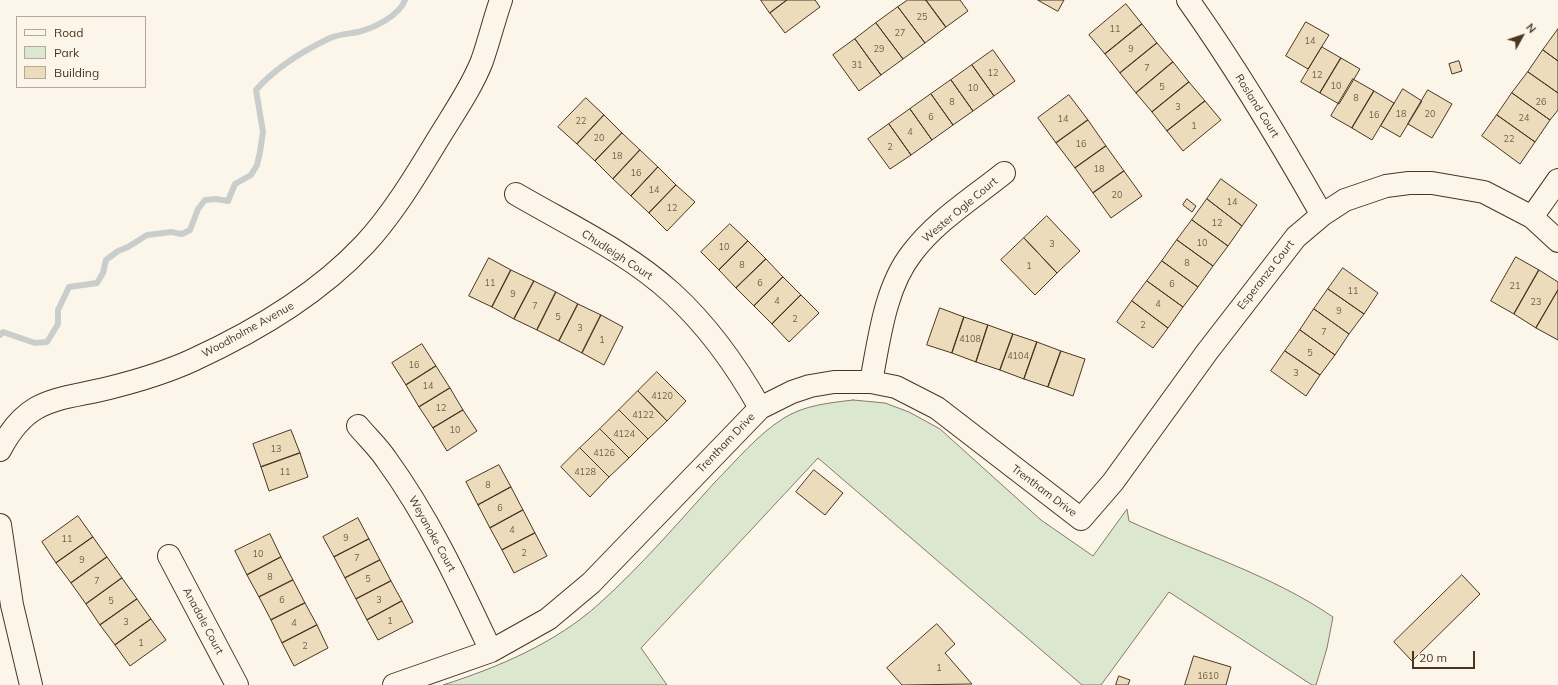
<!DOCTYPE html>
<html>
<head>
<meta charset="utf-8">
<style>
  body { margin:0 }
  #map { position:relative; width:1558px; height:685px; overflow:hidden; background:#fbf6e9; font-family:Mulish,sans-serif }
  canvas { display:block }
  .legend { position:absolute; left:16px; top:16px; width:130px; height:72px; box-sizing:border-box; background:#fbf6e9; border:1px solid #b4a999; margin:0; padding:5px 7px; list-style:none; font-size:12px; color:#4a3520 }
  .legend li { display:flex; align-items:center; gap:8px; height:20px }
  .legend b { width:20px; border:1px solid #b4a999 }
  .north { position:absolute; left:1502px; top:16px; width:40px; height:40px; -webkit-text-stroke:3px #fbf6e9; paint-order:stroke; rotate:50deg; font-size:11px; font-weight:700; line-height:16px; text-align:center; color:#4a3520 }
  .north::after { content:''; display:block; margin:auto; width:14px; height:18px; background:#4a3520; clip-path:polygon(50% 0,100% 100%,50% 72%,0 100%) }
  .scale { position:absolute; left:1412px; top:651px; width:63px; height:18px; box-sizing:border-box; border:2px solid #4a3520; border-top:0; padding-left:5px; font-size:12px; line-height:14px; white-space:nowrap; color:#4a3520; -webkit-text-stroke:3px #fbf6e9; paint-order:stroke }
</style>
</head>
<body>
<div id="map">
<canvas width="1558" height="685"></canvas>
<ul class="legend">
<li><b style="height:5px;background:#fbf6e9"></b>Road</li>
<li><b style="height:11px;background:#dce7d0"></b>Park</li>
<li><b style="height:11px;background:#ecdcbc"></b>Building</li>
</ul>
<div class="north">N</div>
<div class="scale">20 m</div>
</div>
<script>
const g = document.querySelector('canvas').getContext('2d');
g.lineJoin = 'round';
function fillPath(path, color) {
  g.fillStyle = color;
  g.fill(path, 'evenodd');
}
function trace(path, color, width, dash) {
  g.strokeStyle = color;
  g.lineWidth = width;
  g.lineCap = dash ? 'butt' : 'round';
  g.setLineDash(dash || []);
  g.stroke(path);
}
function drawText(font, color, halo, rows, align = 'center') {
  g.font = font + ' Mulish,sans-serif';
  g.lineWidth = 3;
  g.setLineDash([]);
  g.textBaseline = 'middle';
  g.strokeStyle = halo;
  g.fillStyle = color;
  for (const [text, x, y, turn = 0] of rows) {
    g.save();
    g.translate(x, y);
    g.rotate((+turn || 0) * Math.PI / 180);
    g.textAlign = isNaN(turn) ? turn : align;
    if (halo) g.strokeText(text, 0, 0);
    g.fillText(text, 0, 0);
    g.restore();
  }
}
const green = new Path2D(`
  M853 400 885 403 909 412 940 429 1041 520 1093 556 1127 509 1129 521C1198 553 1270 574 1333 617L1327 648 1316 685H1312L1169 592 1101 685H1082L818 458 641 648 667 685H443C499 667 556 643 600 603 641 566 678 523 715 482 737 460 757 435 784 418 805 405 829 403 853 400Z`);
const stream = new Path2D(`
  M0 335 3 332 35 343 47 342 58 324V310L69 287 97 283 103 273 106 260 118 251 128 247 147 235 171 232 182 234 190 230 198 209 205 200 216 199 228 201 235 184 251 175 257 165 260 152 263 132 256 90C276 67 301 52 328 39 338 34 348 34 358 32 374 28 399 16 405 0`);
const building = new Path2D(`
  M761 0H787L770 13Z
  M787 0H815L820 7 785 33 770 13Z
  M908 0H926L946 27 925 43 898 7Z
  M926 0H960L968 11 946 27Z
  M1038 0H1064L1058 11Z
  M1126 4 1142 24 1105 54 1089 35Z
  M898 7 925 43 903 59 876 23Z
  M1306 22 1329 35 1308 69 1286 56Z
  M876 23 903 59 881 75 855 39Z
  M1142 24 1157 43 1120 73 1105 54Z
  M1558 29V61L1543 50Z
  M855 39 881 75 859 91 833 55Z
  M1157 43 1173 62 1136 93 1120 73Z
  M1322 47 1341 58 1320 93 1301 82Z
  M993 50 1015 81 994 96 972 65Z
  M1543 50 1558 61V93L1528 72Z
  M1341 58 1360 69 1339 104 1320 93Z
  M1459 61 1462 71 1452 74 1449 64Z
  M1173 62 1189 82 1152 112 1136 93Z
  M972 65 994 96 973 111 951 80Z
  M1528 72 1558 93V110L1550 120 1512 93Z
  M1353 79 1374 91 1352 128 1331 116Z
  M951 80 973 111 953 125 931 94Z
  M1189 82 1205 101 1167 131 1152 112Z
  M1403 89 1422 101 1400 137 1381 126Z
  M1428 90 1452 104 1432 138 1408 124Z
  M1374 91 1394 103 1372 140 1352 128Z
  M1512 93 1550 120 1535 142 1497 115Z
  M931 94 953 125 932 140 910 109Z
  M1069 95 1088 120 1056 143 1038 118Z
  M586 98 604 115 577 144 558 127Z
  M1205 101 1221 120 1183 151 1167 131Z
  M910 109 932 140 911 155 889 124Z
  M604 115 622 133 595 161 577 144Z
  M1497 115 1535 142 1520 164 1482 136Z
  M1088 120 1106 146 1075 168 1056 143Z
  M889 124 911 155 890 169 868 139Z
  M622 133 640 150 613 179 595 161Z
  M1106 146 1124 171 1093 193 1075 168Z
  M640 150 658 167 631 196 613 179Z
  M658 167 676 185 649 213 631 196Z
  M1124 171 1142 196 1111 218 1093 193Z
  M1221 179 1257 205 1242 226 1207 199Z
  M676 185 695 202 667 231 649 213Z
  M1187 199 1196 206 1192 212 1183 205Z
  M1207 199 1242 226 1228 246 1192 220Z
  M1047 216 1080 251 1057 273 1024 238Z
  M1192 220 1228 246 1213 266 1177 240Z
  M730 224 748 241 719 270 701 252Z
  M1024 238 1057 273 1035 295 1001 260Z
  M1177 240 1213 266 1198 287 1162 261Z
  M748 241 766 259 736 288 719 270Z
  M1516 257 1539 270 1514 314 1491 301Z
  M489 258 511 270 492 307 469 296Z
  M766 259 783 277 754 306 736 288Z
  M1162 261 1198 287 1183 307 1147 281Z
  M1343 268 1378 293 1364 314 1328 289Z
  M511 270 534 281 514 319 492 307Z
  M1539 270 1558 282V290L1536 328 1514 314Z
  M783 277 801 295 772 324 754 306Z
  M534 281 556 292 537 330 514 319Z
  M1147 281 1183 307 1168 328 1132 301Z
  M1328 289 1364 314 1349 334 1314 309Z
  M1558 290V340L1536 328Z
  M556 292 578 304 559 341 537 330Z
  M801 295 819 313 789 342 772 324Z
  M1132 301 1168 328 1153 348 1117 322Z
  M578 304 601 315 582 353 559 341Z
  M940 308 964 317 952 353 927 345Z
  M1314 309 1349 334 1335 355 1300 330Z
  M601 315 623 327 604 365 582 353Z
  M964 317 988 325 976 362 952 353Z
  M988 325 1013 334 1000 370 976 362Z
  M1300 330 1335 355 1320 375 1285 351Z
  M1013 334 1037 342 1024 379 1000 370Z
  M1037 342 1061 351 1048 387 1024 379Z
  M422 344 436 366 406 385 392 363Z
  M1061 351 1085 359 1073 396 1048 387Z
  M1285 351 1320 375 1306 396 1271 371Z
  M436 366 450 388 419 407 406 385Z
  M657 372 686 401 667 421 638 391Z
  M450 388 463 410 433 428 419 407Z
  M638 391 667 421 648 439 619 410Z
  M463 410 477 431 447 451 433 428Z
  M619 410 648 439 629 458 600 429Z
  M600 429 629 458 609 477 580 448Z
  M291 430 300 453 261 467 253 444Z
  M580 448 609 477 590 497 561 467Z
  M300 453 308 477 269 491 261 467Z
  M499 465 511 487 478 505 466 482Z
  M814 470 843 493 825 515 796 492Z
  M511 487 523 510 490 528 478 505Z
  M523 510 535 533 502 550 490 528Z
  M78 516 93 537 56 563 42 542Z
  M358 518 369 539 334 557 323 537Z
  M535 533 547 556 514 573 502 550Z
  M270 534 281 557 247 575 235 551Z
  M93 537 107 557 71 583 56 563Z
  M369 539 380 560 345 578 334 557Z
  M107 557 122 578 86 604 71 583Z
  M281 557 293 580 259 597 247 575Z
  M380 560 391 581 356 599 345 578Z
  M1462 575 1480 594 1412 661 1394 642Z
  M122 578 137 599 100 625 86 604Z
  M293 580 305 603 271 620 259 597Z
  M391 581 402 601 367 620 356 599Z
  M137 599 151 619 115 645 100 625Z
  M402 601 413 622 378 640 367 620Z
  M305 603 317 625 282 643 271 620Z
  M151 619 166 640 130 666 115 645Z
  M937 624 955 644 945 653 972 684 902 685 887 668Z
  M317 625 328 648 294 666 282 643Z
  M1194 656 1231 667 1226 685H1185Z
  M1119 676 1130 680 1128 685H1116Z`);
const minor = new Path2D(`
  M1188 0C1237 69 1280 141 1322 215
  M516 194C569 225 627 252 672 293 709 327 736 365 760 408
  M1532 217 1558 180
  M871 382C879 340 885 287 912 253 936 221 973 198 1004 173
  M358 426C367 437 378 447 386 459 429 518 460 585 491 651
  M0 450C28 396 57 401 109 388 137 381 167 372 193 360 256 331 317 295 364 245 393 214 416 175 438 139 453 114 471 89 482 61 489 41 494 20 501 0
  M0 525 12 605 31 685
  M169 556 237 685
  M394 685 491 651 548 619 591 583 760 408 792 392 810 386 834 382H871L896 387 937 408 1081 519 1113 482 1207 352 1296 237 1322 215 1345 200 1386 186 1409 183H1432L1484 192 1532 217 1558 241`);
const numberNames = [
  ["25",922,17],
  ["11",1115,29],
  ["27",900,33],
  ["14",1310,41],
  ["29",879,49],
  ["9",1131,49],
  ["31",857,65],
  ["7",1147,68],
  ["12",993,73],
  ["12",1317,75],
  ["10",1336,86],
  ["5",1162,87],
  ["10",973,88],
  ["8",1356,98],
  ["8",952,102],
  ["26",1541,102],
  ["3",1178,107],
  ["18",1401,114],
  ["20",1430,114],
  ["16",1374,115],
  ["6",931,117],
  ["24",1524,118],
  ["14",1063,119],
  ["22",581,121],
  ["1",1194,126],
  ["4",910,132],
  ["20",599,138],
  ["22",1509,139],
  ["16",1081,144],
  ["2",890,147],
  ["18",617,156],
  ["18",1099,169],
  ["16",636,173],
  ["14",654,190],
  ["20",1117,195],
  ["14",1232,202],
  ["12",672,208],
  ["12",1217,223],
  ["10",1202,243],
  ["3",1052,244],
  ["10",724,247],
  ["8",1187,263],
  ["8",742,265],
  ["1",1029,266],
  ["11",490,283],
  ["6",760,283],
  ["6",1172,284],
  ["21",1515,286],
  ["11",1353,291],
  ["9",513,294],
  ["4",777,301],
  ["23",1536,302],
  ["4",1158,304],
  ["7",535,306],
  ["9",1339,311],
  ["5",558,317],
  ["2",795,319],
  ["2",1143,325],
  ["3",580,328],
  ["7",1324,332],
  ["4108",970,339],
  ["1",602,340],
  ["5",1310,353],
  ["4104",1018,356],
  ["16",414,365],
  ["3",1296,373],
  ["14",428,386],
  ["4120",662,396],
  ["12",441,408],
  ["4122",643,415],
  ["10",455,430],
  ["4124",624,434],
  ["13",276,449],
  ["4126",604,453],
  ["11",285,472],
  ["4128",585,472],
  ["8",488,485],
  ["6",500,508],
  ["4",512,530],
  ["9",346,538],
  ["11",67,539],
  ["2",524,553],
  ["10",258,554],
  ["7",357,558],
  ["9",82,560],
  ["8",270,577],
  ["5",368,579],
  ["7",97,581],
  ["6",282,600],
  ["3",379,600],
  ["5",111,601],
  ["1",390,621],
  ["3",126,622],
  ["4",294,623],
  ["1",141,643],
  ["2",305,646],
  ["1",939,668],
  ["1610",1208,676]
];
const streetNames = [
  ["Rosland Court",1257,106,58],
  ["Wester Ogle Court",960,210,-40],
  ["Chudleigh Court",617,255,33],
  ["Esperanza Court",1266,275,-52],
  ["Woodholme Avenue",248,330,-29],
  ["Trentham Drive",726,443,-46],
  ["Trentham Drive",1044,491,37],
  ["Weyanoke Court",432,534,61],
  ["Anadale Court",203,621,62]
];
fillPath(green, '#dce7d0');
trace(green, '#887966', 1);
trace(stream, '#c9cecd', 6);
fillPath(building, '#ecdcbc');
trace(building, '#4a3520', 1);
trace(minor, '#4a3520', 24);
trace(minor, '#fbf6e9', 22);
drawText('9px', '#725f47', null, numberNames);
drawText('11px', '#4a3520', '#fbf6e9', streetNames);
</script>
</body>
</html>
